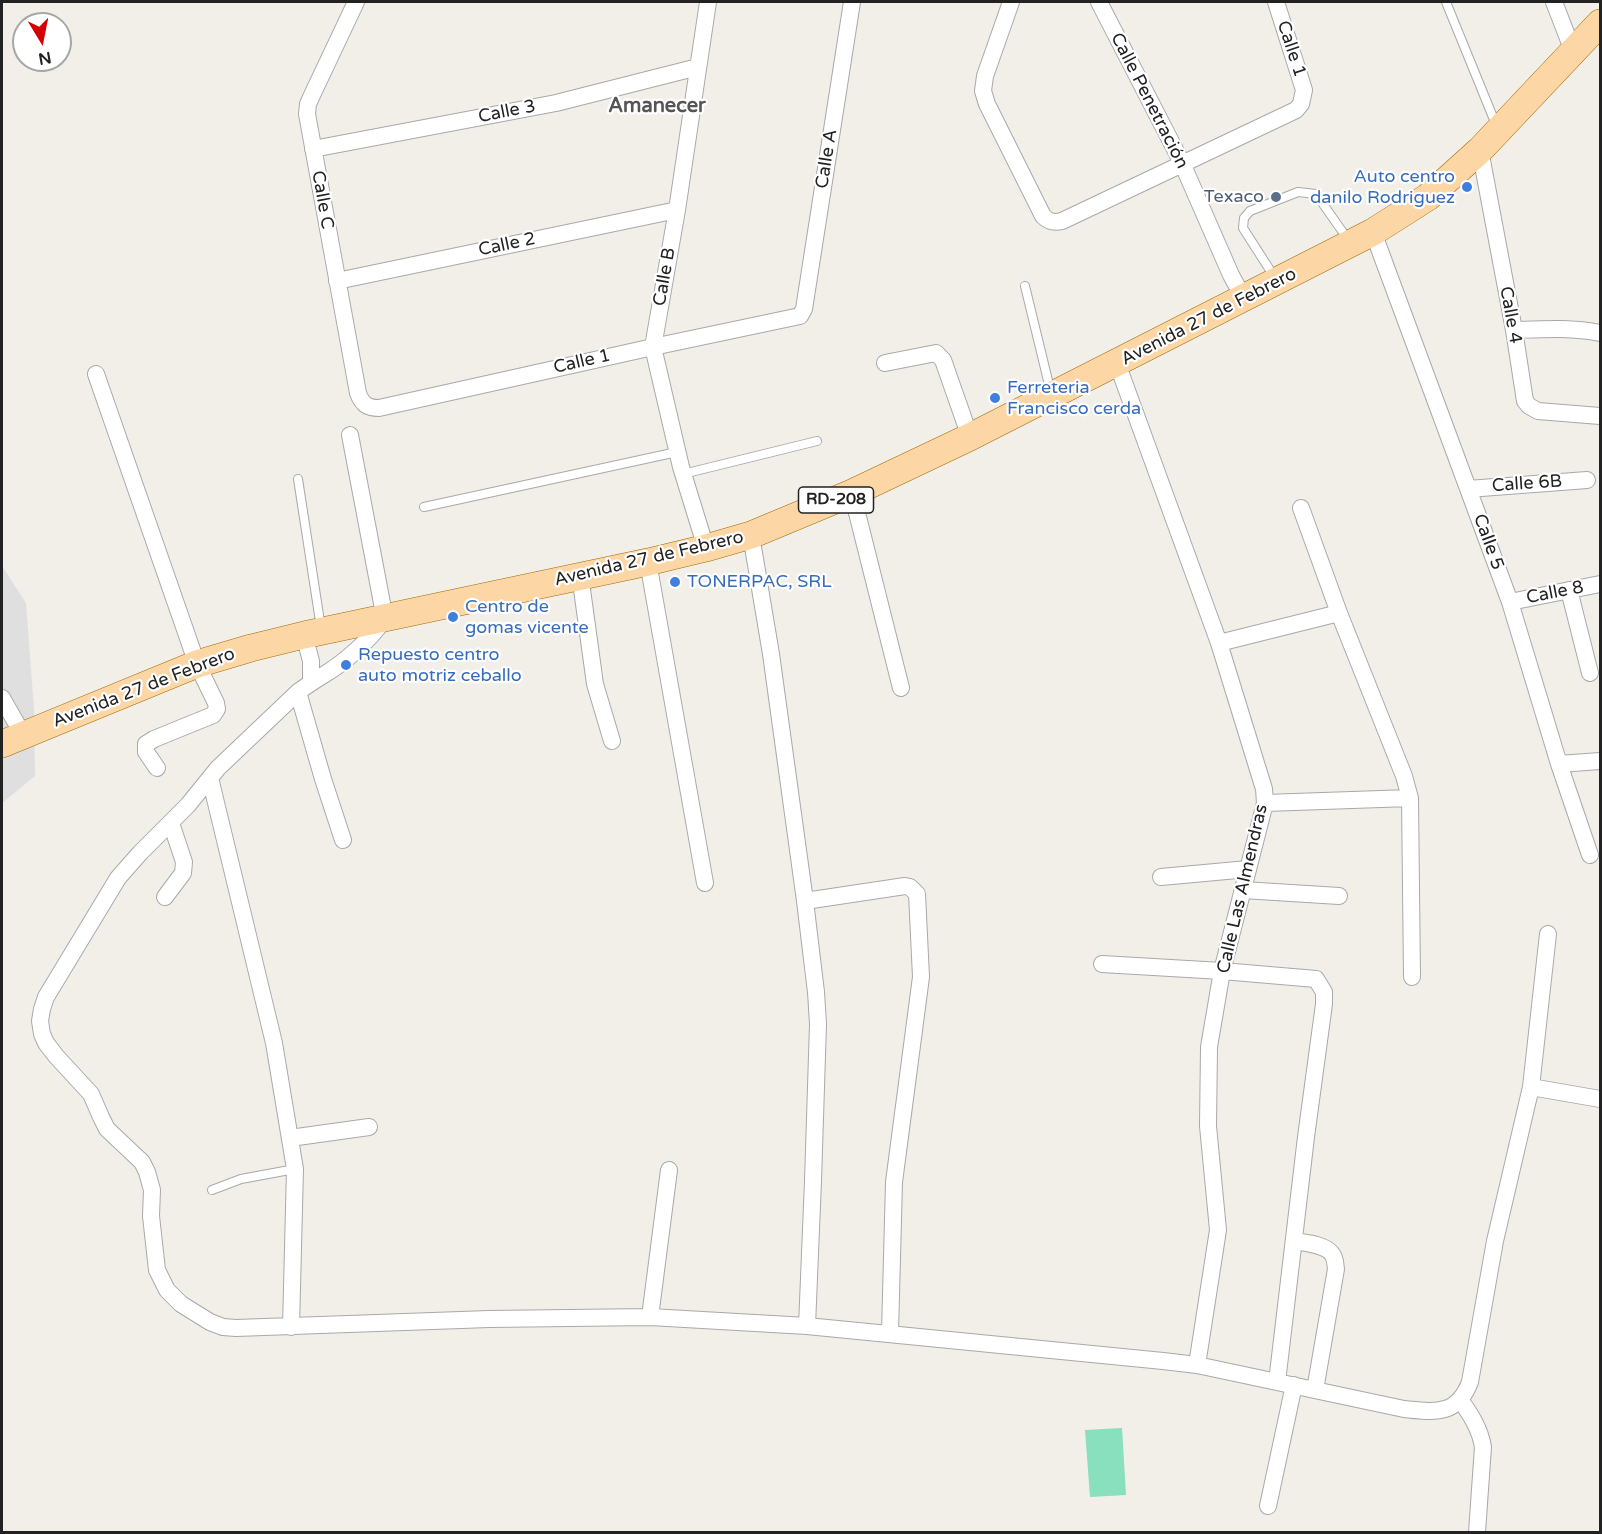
<!DOCTYPE html>
<html>
<head>
<meta charset="utf-8">
<style>
  body { margin:0 }
  #map { position:relative; width:1602px; height:1534px; overflow:hidden; background:#f2efe9; font-family:"Varela Round",sans-serif }
  canvas { display:block }
  .frame { position:absolute; inset:0; border:3px solid #222; pointer-events:none }
  .north { position:absolute; left:12px; top:12px; width:60px; height:60px; box-sizing:border-box; background:#fff; border:2px solid #a7a7a7; border-radius:50%; rotate:170deg; font-size:16px; font-weight:700; line-height:24px; text-align:center; color:#222 }
  .north::after { content:''; display:block; margin:auto; width:21px; height:27px; background:#d40000; clip-path:polygon(50% 0,100% 100%,50% 72%,0 100%) }
</style>
</head>
<body>
<div id="map">
<canvas width="1602" height="1534"></canvas>
<div class="frame"></div>
<div class="north">N</div>
</div>
<script>
const g = document.querySelector('canvas').getContext('2d');
g.lineJoin = 'round';
function fillPath(path, color) {
  g.fillStyle = color;
  g.fill(path, 'evenodd');
}
function trace(path, color, width, dash) {
  g.strokeStyle = color;
  g.lineWidth = width;
  g.lineCap = dash ? 'butt' : 'round';
  g.setLineDash(dash || []);
  g.stroke(path);
}
function drawText(font, color, halo, rows, align = 'center') {
  g.font = font + ' "Varela Round",sans-serif';
  g.lineWidth = 4.5;
  g.setLineDash([]);
  g.textBaseline = 'middle';
  g.strokeStyle = halo;
  g.fillStyle = color;
  for (const [text, x, y, turn = 0] of rows) {
    g.save();
    g.translate(x, y);
    g.rotate((+turn || 0) * Math.PI / 180);
    g.textAlign = isNaN(turn) ? turn : align;
    if (halo) g.strokeText(text, 0, 0);
    g.fillText(text, 0, 0);
    g.restore();
  }
}
const residential = new Path2D(`
  M2 566 26 603 34 709 35 776 2 803Z`);
const pitch = new Path2D(`
  M1122 1428 1126 1495 1090 1497 1085 1430Z`);
const service = new Path2D(`
  M1446 2 1497 127
  M1275 278 1243 228 1244 218 1250 211 1298 192 1316 194 1349 241
  M1025 286 1051 393
  M683 474 817 441
  M298 479 321 628
  M424 507 677 452
  M212 1190 241 1179 295 1169`);
const minor = new Path2D(`
  M356 2 313 93 308 104 307 114 358 393C362 404 367 408 379 408L653 347 800 316 804 309 852 2
  M1011 2 985 76 983 91 987 104 1043 216C1049 222 1054 223 1062 221L1296 110 1301 104 1304 90 1276 2
  M1099 2 1182 163 1231 275 1244 299
  M1554 2 1573 51
  M313 149 556 103 698 67
  M1480 150 1514 330 1525 401 1529 406 1538 411 1600 416
  M1373 232 1510 602 1559 764 1590 855
  M337 281 677 210
  M1514 330C1543 329 1571 327 1600 333
  M885 363 936 353 943 360 970 437
  M1117 363 1219 643 1264 789 1265 803 1222 971 1209 1047 1208 1126 1218 1230 1197 1365
  M96 374 197 664 216 703 217 709 213 715 154 739 146 744V752L157 768
  M350 435 385 619C368 641 347 661 322 676 314 681 306 686 298 692L218 768 188 805 140 853 118 878 46 997 42 1009 40 1021 42 1034 46 1043 56 1056 91 1094 101 1117 107 1129 142 1162 147 1172 152 1190 151 1216 157 1270 167 1290 181 1304 210 1322 223 1327 236 1328 489 1319 650 1317 807 1326 1163 1361 1197 1365 1404 1409C1435 1412 1457 1416 1470 1382L1495 1241 1531 1087 1548 934
  M1468 489 1587 480
  M852 493 901 688
  M1301 508 1339 613 1404 776 1410 798 1412 977
  M751 535 771 654 805 901 816 992 818 1024 813 1181 807 1326
  M706 548 681 467 653 347 677 210 708 2
  M648 562 705 883
  M580 575 595 684 612 741
  M1569 590 1590 673
  M1510 602 1600 584
  M304 635 311 661V682
  M1219 643 1339 613
  M298 692 323 779 343 840
  M2 698 23 735
  M1559 764 1600 761
  M210 778 274 1043 295 1169 291 1327
  M1265 803 1410 798
  M1161 877 1248 869
  M1243 890 1339 896
  M165 897 183 873 184 862 171 823
  M805 901 905 886 910 887 917 894 921 977 894 1182 890 1333
  M1102 964 1222 971 1316 979 1324 992V1004L1306 1137 1277 1382
  M1531 1087 1600 1099
  M290 1138 369 1127
  M1294 1241C1305 1243 1325 1244 1332 1254 1336 1259 1335 1264 1336 1269L1315 1390
  M650 1317 669 1170
  M1461 1401C1471 1415 1480 1429 1483 1447L1477 1532
  M1268 1506 1294 1385`);
const primary = new Path2D(`
  M2 744 197 664 251 648 304 635 648 562 706 548 751 535 852 493 970 437 1373 232 1428 197 1480 150 1600 23`);
const markers = [
  [1467,187,6,"#3f7fe0"],
  [1276,197,6,"#5c6f8a"],
  [995,398,6,"#3f7fe0"],
  [675,582,6,"#3f7fe0"],
  [453,617,6,"#3f7fe0"],
  [346,665,6,"#3f7fe0"]
];
const shields = [
  [836,500,75]
];
const shieldNames = [
  ["RD-208",836,500]
];
const streetNames = [
  ["Calle 1",1291,49,72],
  ["Calle Penetración",1149,101,63],
  ["Calle 3",507,112,-11],
  ["Calle A",827,159,-81],
  ["Calle C",322,200,80],
  ["Calle 2",507,245,-12],
  ["Calle B",665,277,-80],
  ["Calle 4",1510,315,80],
  ["Avenida 27 de Febrero",1209,317,-27],
  ["Calle 1",582,362,-13],
  ["Calle 6B",1527,484,-4],
  ["Calle 5",1488,542,70],
  ["Avenida 27 de Febrero",649,559,-13],
  ["Calle 8",1555,593,-11],
  ["Avenida 27 de Febrero",144,688,-21],
  ["Calle Las Almendras",1243,889,-77]
];
const shopNames = [
  ["Auto centro",1455,177,"right"],
  ["danilo Rodriguez",1455,198,"right"],
  ["Ferreteria",1007,388],
  ["Francisco cerda",1007,409],
  ["TONERPAC, SRL",687,582],
  ["Centro de",465,607],
  ["gomas vicente",465,628],
  ["Repuesto centro",358,655],
  ["auto motriz ceballo",358,676]
];
const serviceNames = [
  ["Texaco",1264,197]
];
const neighbourhoodNames = [
  ["Amanecer",657,107]
];
fillPath(residential, '#e0dfdf');
fillPath(pitch, '#88e0be');
trace(service, '#a9a9a9', 10);
trace(minor, '#a9a9a9', 18);
trace(primary, '#a06b00', 28);
trace(service, '#fff', 8);
trace(minor, '#fff', 16);
trace(primary, '#fcd6a4', 27);
for (const [x, y, r, color] of markers) {
  const dot = new Path2D();
  dot.arc(x, y, r, 0, 2 * Math.PI);
  g.fillStyle = color;
  g.fill(dot);
  trace(dot, '#fff', 2);
}
for (const [x, y, w] of shields) {
  const box = new Path2D();
  box.roundRect(x - w / 2, y - 13, w, 26, 4.5);
  g.fillStyle = '#fff';
  g.fill(box);
  trace(box, '#222', 1.5);
}
drawText('bold 16px', '#222', null, shieldNames);
drawText('18px', '#222', '#fff', streetNames);
drawText('18px', '#366cbe', '#fff', shopNames, 'left');
drawText('18px', '#4e5e75', '#fff', serviceNames, 'right');
drawText('bold 20px', '#555', '#fff', neighbourhoodNames);
</script>
</body>
</html>
